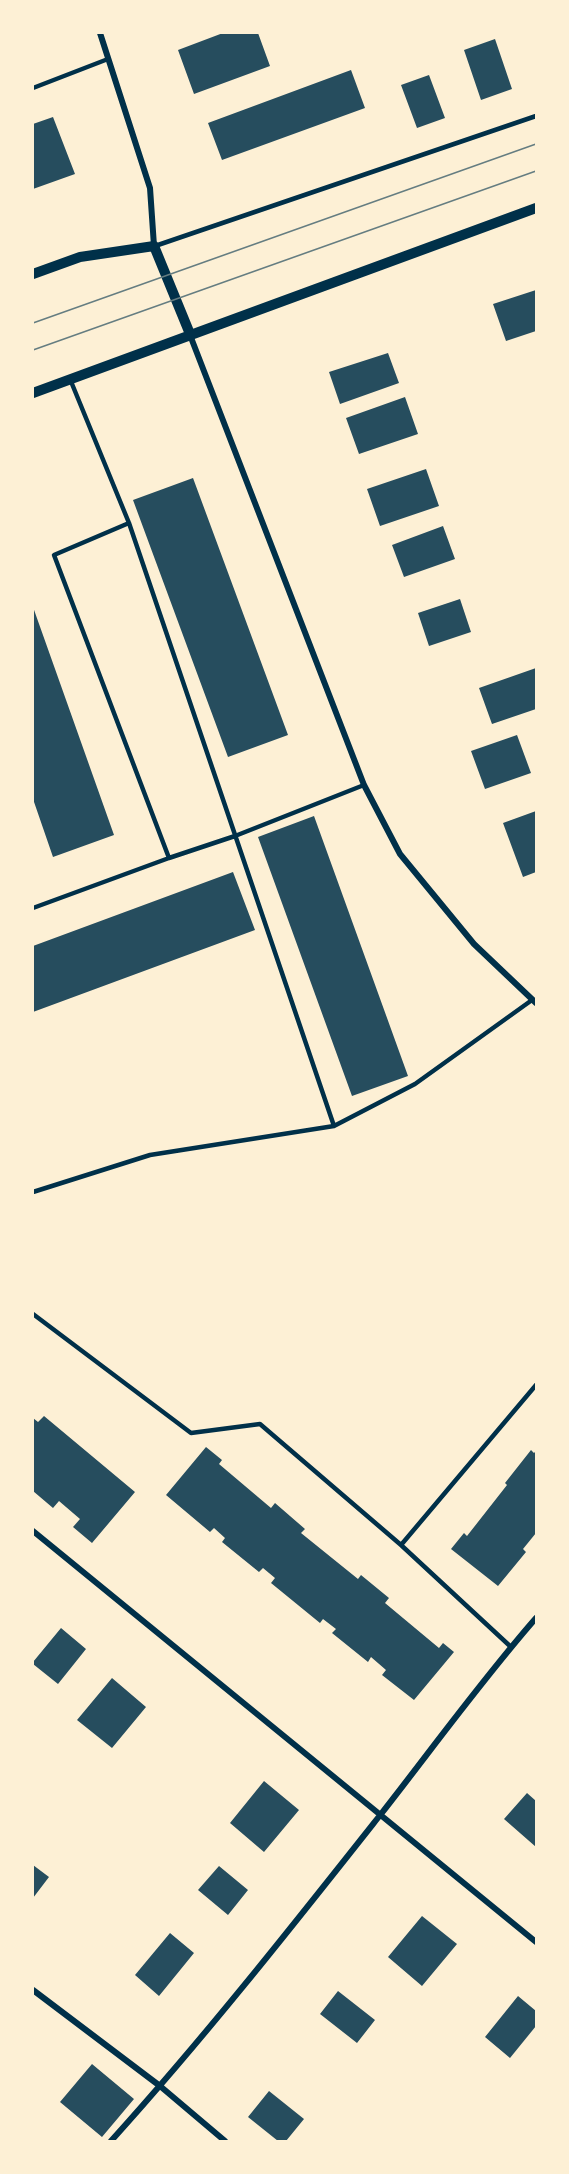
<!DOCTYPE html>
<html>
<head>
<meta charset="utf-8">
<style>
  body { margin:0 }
  #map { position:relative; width:569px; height:2174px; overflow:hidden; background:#fdf0d5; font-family:Barlow,sans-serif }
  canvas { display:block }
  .frame { position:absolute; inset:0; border:34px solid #fdf0d5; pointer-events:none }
</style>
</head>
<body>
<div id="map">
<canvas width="569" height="2174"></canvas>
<div class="frame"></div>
</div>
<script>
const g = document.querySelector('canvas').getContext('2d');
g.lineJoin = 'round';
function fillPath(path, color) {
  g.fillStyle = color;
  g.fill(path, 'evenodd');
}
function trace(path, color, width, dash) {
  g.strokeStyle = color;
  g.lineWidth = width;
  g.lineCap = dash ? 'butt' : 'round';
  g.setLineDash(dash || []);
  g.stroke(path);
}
const building = new Path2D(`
  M223 33H258L270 66 194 94 178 50Z
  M495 39 512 89 481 100 464 50Z
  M351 70 365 108 222 160 208 123Z
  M429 75 445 118 417 128 401 85Z
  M53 117 75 174 33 189V124Z
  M536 290V331L506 341 493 304Z
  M388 353 399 383 340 404 329 372Z
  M405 397 418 434 359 454 346 418Z
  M426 469 439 506 380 526 367 489Z
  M193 478 288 735 228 757 133 500Z
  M443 526 455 559 404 577 392 545Z
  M460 599 471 632 429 646 418 613Z
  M33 607 114 835 53 857 33 799Z
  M536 668V709L492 724 479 688Z
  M517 735 531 773 485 789 471 751Z
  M536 811V872L523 877 503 823Z
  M314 816 408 1076 352 1096 258 837Z
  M233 872 255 930 33 1012V946Z
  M44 1416 135 1492 92 1543 73 1527 80 1519 59 1501 53 1508 33 1491V1418L38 1422Z
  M206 1447 222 1460 219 1464 271 1508 275 1503 305 1529 301 1533 358 1579 361 1575 389 1598 385 1603 439 1648 443 1643 454 1652 414 1700 382 1675 386 1670 371 1657 368 1662 332 1633 336 1629 323 1619 320 1623 271 1583 275 1578 263 1568 259 1572 222 1542 225 1538 214 1528 210 1532 166 1495Z
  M531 1450 534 1453 536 1451V1533L523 1549 526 1552 498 1586 451 1549 464 1533 467 1536 507 1485 505 1483Z
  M61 1628 86 1649 58 1684 33 1664V1662Z
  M112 1678 146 1707 112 1748 77 1720Z
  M264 1781 299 1810 264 1852 230 1823Z
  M527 1793 536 1801V1847L504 1819Z
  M33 1865 49 1877 33 1898Z
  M219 1866 248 1890 228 1915 198 1890Z
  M422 1916 457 1944 422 1986 388 1957Z
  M170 1933 194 1953 159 1996 135 1975Z
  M338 1991 375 2020 357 2043 320 2014Z
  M518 1996 536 2011V2026L510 2058 485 2037Z
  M92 2064 134 2099 102 2137 60 2102Z
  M269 2091 304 2119 286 2141H278L248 2117Z`);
const service = new Path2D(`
  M33 88 108 59
  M155 246 536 116
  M70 379 129 523 334 1126
  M129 523 54 555 169 858
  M33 908 169 858 235 836 364 785
  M33 1192 150 1155 334 1126 415 1084 532 1000
  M33 1314 191 1433 260 1424 401 1545 511 1647
  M401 1545 536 1385`);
const minor = new Path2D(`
  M100 33 150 188 154 246
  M190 335 364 785 400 854 474 944 536 1003
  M33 1531 536 1942
  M33 1990 160 2086 225 2141
  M111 2141C205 2037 294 1924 381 1814 432 1749 481 1681 536 1618`);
const tertiary = new Path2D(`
  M33 274 80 257 154 246 190 334
  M33 393 536 208`);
const tram = new Path2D(`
  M33 323 536 144
  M33 350 536 171`);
fillPath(building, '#264d5e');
trace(service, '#003049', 4.5);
trace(minor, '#003049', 6);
trace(tertiary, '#003049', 10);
trace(tram, '#657d81', 1.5);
</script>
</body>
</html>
